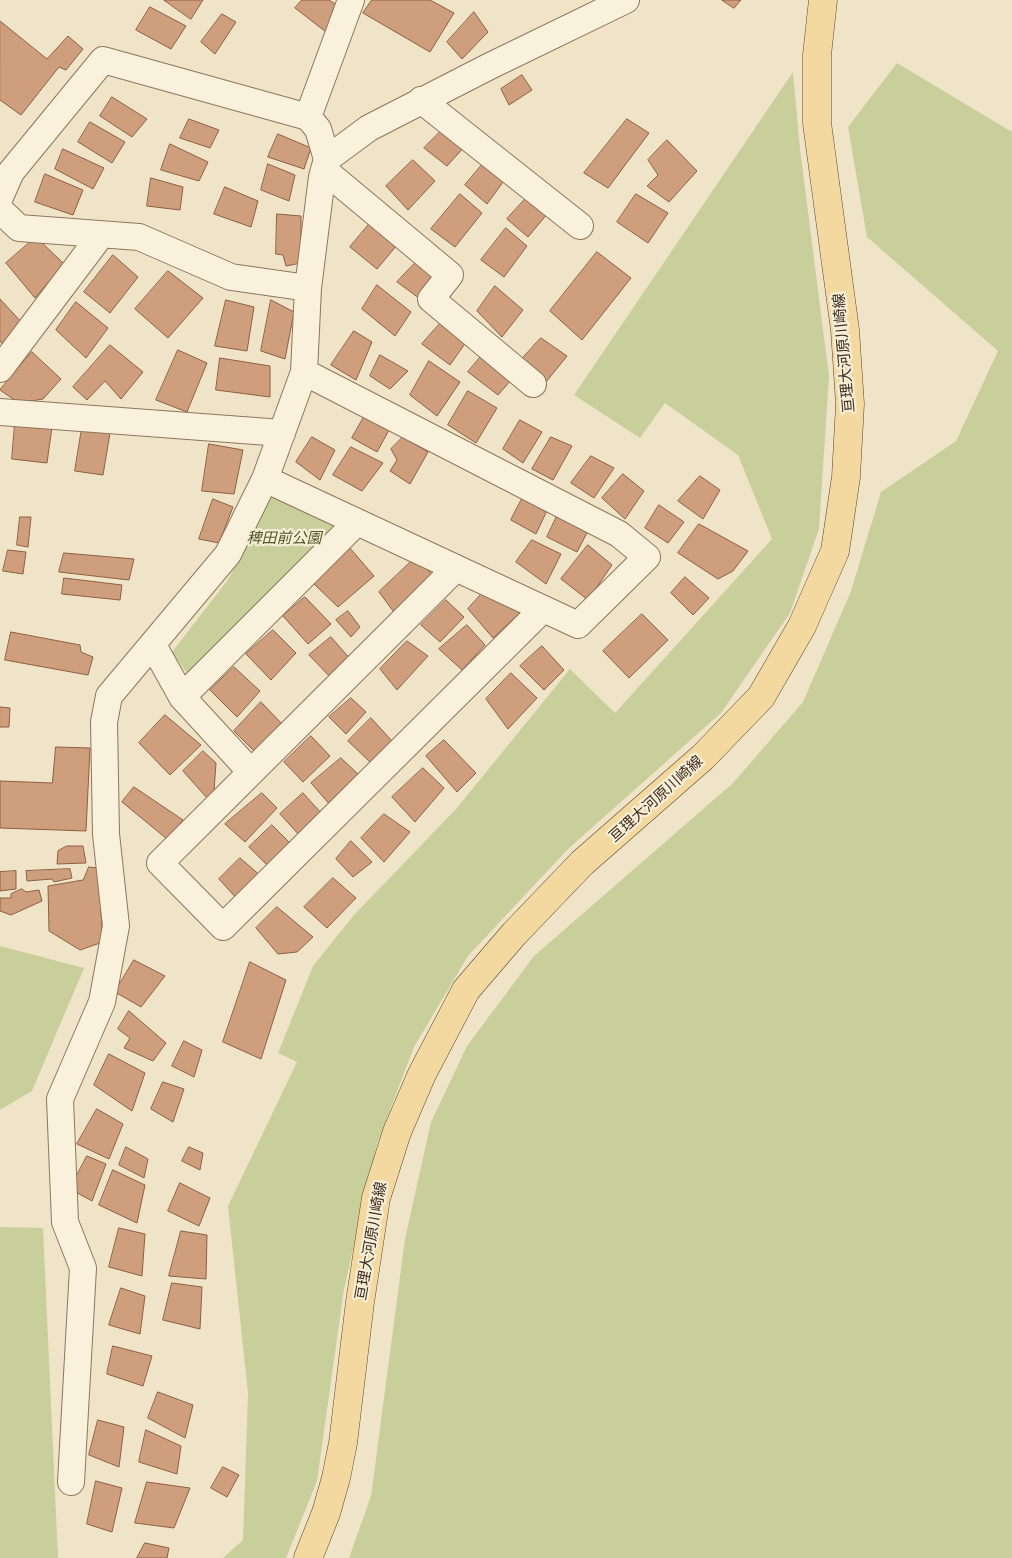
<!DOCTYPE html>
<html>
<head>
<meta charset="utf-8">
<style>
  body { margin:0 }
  canvas { display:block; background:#f0e4c8 }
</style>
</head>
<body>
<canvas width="1012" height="1558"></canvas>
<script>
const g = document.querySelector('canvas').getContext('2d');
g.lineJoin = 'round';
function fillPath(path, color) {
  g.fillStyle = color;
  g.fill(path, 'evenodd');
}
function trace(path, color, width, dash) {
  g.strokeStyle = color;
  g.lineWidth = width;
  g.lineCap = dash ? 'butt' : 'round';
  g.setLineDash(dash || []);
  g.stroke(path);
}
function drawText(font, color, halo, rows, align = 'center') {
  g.font = font + ' "Playfair Display","Noto Sans JP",serif';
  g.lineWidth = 4.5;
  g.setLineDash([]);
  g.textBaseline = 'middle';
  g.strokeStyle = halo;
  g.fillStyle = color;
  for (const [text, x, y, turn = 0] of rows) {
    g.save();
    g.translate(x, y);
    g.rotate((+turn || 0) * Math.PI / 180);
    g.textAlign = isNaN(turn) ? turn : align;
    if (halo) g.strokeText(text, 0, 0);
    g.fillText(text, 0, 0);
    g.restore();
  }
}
const green = new Path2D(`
  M897 63 1012 132V1558H349L371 1496 405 1239 431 1122 467 1046 534 956 733 783 803 702 851 591 881 492 956 441 998 351 867 237 848 127Z
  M793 72 800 149 829 376 819 529 790 613 721 713 568 849 468 956 414 1047 377 1144 344 1289 317 1481 286 1558H223L243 1540 248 1393 228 1206 297 1062 278 1053 313 966 354 915 456 809 570 669 615 713 772 539 738 455 665 403 640 438 574 395Z
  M275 495 343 526 191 679 172 652 227 581 246 548 260 502Z
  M0 946 84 968 32 1091 0 1110Z
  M0 1227 43 1228 58 1558H0Z`);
const building = new Path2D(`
  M164 0H203L191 19Z
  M302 0H329L340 7 326 32 295 8Z
  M372 0H430L454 13 430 52 363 13Z
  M722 0H741L734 8Z
  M150 7 186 26 171 49 136 30Z
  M474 12 488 32 462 59 447 42Z
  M222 14 236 22 215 54 201 42Z
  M0 21 47 59 68 36 83 49 66 70 59 67 21 115 0 100Z
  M522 75 532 90 509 105 501 89Z
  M112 97 147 119 132 137 100 116Z
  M189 119 219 130 210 148 180 138Z
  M627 119 649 133 608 188 584 173Z
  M90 122 125 142 112 163 78 142Z
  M444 128 466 145 447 166 424 148Z
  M278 134 311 148 304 169 268 157Z
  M667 140 697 171 669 202 647 186 658 175 648 160Z
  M170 144 208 162 199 181 161 170Z
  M63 149 104 168 93 189 55 169Z
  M413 160 435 181 408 210 386 186Z
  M486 160 506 178 487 204 465 185Z
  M268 164 295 175 289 201 261 190Z
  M45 174 83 190 73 215 35 202Z
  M151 178 183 187 180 210 147 206Z
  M225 187 258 201 251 227 214 214Z
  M460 194 482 213 455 247 431 229Z
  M636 194 668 213 648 243 617 222Z
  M528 196 548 213 528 237 507 219Z
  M277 214 301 216V263L286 266 283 255 276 254Z
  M371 222 397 245 377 269 350 247Z
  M506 228 527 246 504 277 481 260Z
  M36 237 64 264 35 298 6 263Z
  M597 252 631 278 582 340 550 311Z
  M113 255 138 277 110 313 84 292Z
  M418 260 441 279 423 301 397 282Z
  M168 271 203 298 168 338 135 309Z
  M377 285 411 312 395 336 362 309Z
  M495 286 523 310 502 337 477 311Z
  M0 299 24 325 4 346 0 341Z
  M226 300 254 307 247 351 215 346Z
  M271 300 294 312 285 359 261 351Z
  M76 302 108 328 86 358 56 330Z
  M444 319 469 338 450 365 422 344Z
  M354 331 372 342 356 380 331 365Z
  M541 338 567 356 546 382 521 360Z
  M110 345 143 372 121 399 105 381 87 400 73 387Z
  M178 350 207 363 187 412 156 400Z
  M32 352 61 379 43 399 19 403 0 390Z
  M483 354 511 380 498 395 468 372Z
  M380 355 408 371 390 389 370 376Z
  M220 358 270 366V397L216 390Z
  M429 361 460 382 437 416 410 395Z
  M468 391 497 408 476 443 448 425Z
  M364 417 389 430 377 452 352 438Z
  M520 420 542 432 523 463 503 449Z
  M15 424 52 427 47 463 12 459Z
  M82 428 110 433 103 475 75 471Z
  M312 437 335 450 320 480 296 462Z
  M403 437 428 452 410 484 390 471 397 460 391 449Z
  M551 437 572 446 553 480 532 469Z
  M209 444 243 450 234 494 202 491Z
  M351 447 383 463 362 491 333 475Z
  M591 456 614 468 594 498 571 483Z
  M623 474 644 491 625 519 602 498Z
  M700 476 720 490 703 519 678 501Z
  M525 493 550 504 536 534 511 520Z
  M213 499 233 507 219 543 199 539Z
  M659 505 684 522 668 543 645 528Z
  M560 510 590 527 577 552 547 537Z
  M20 517H31L28 547 17 545Z
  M699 524 748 551 733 571 718 579 678 553Z
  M532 540 561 554 546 584 516 562Z
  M588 545 612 565 588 600 561 579Z
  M349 547 374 576 338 607 314 584Z
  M8 550 26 552 23 574 3 571Z
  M64 553 134 559 129 580 59 572Z
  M415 558 432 574 396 615 379 592Z
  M685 577 709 598 693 615 671 593Z
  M64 578 122 585 120 600 62 594Z
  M485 590 521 612 493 638 468 609Z
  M305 597 331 624 308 644 283 616Z
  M446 600 464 617 440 642 421 625Z
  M348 611 360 627 351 637 336 620Z
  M642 614 668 640 629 678 603 651Z
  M467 625 485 645 462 670 439 649Z
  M273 630 296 653 271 680 246 654Z
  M11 632 80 645 81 652 93 657 88 675 5 660Z
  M331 637 352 661 334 681 309 655Z
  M407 641 428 656 397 690 380 669Z
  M542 646 564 670 544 690 520 666Z
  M234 667 260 691 237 717 210 690Z
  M511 673 537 698 508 729 486 699Z
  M351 698 366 712 346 734 329 717Z
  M261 702 283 725 256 753 234 731Z
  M0 707 10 708 9 727H0Z
  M165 715 201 745 170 775 139 743Z
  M371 718 392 741 371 763 348 741Z
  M311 736 330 756 303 782 284 762Z
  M444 740 476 773 457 792 426 756Z
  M56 747 90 748 86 831 0 828V781L52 783Z
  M203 751 216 763 214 791 207 798 183 771Z
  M341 758 360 776 331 806 311 783Z
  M423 768 444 788 415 822 392 797Z
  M134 787 183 820 167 839 122 802Z
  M262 793 277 808 245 842 225 824Z
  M303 793 323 815 301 837 280 814Z
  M384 814 410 832 384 862 361 838Z
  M272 825 294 847 271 869 249 847Z
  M351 841 372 862 353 877 336 859Z
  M67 846H83L86 863 57 864 58 851Z
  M240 858 262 877 238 900 219 879Z
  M89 867 98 868 103 942 80 950 49 931 48 886 83 880Z
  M70 869 72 878 54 882 52 879 27 881 26 871Z
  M16 871V889L0 891V872Z
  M333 878 356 898 327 928 304 907Z
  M22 889 26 892 39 890 42 901 11 915 0 911V898H11V894Z
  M277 907 313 937 297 952 278 954 256 928Z
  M134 960 165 976 141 1007 115 992Z
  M250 962 286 980 261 1059 223 1042Z
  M129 1011 166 1043 153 1061 124 1048 130 1038 118 1029Z
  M184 1041 202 1050 194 1077 172 1066Z
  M109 1054 145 1073 132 1111 94 1085Z
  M163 1082 184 1089 173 1122 151 1109Z
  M97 1109 123 1124 109 1159 77 1144Z
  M126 1147 148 1159 144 1178 119 1165Z
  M189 1147 203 1153 200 1170 182 1161Z
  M87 1156 106 1164 92 1201 70 1189Z
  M113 1170 145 1185 137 1223 99 1205Z
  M180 1183 210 1198 199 1226 168 1211Z
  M119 1228 145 1234 142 1276 109 1267Z
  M181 1231 207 1235 206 1279 169 1276Z
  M172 1283 202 1287 200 1329 163 1320Z
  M121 1288 145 1296 140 1334 109 1325Z
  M113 1346 152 1356 143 1386 107 1374Z
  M158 1392 193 1405 185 1438 148 1418Z
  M98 1420 124 1427 119 1467 89 1455Z
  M146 1430 181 1446 177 1474 139 1462Z
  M223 1467 239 1475 227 1497 211 1488Z
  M96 1481 122 1488 112 1532 87 1524Z
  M147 1482 190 1488 174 1528 135 1523Z
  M145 1543 169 1548 167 1558H137Z`);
const minor = new Path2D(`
  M421 100 580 226
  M327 159 369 128 490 66 626 0
  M324 170 450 275 431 299 533 384
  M0 197 11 172 103 60 308 117
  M0 210 19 228 139 237 231 277 308 288
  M0 369 101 235
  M0 412 282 433
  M265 479 578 625 647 557 619 534 304 372
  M456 568 160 863 223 927 543 609
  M153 645 182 697 251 772
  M182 697 357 522
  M71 1482 83 1268 65 1222 60 1099 102 1002 116 926 106 834 104 722 109 696 228 554 265 479 304 372 308 288 322 177 327 159 318 129 308 117 351 0`);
const primary = new Path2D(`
  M308 1558 326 1513 336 1478 343 1443 360 1302 376 1198 397 1132 422 1074 466 990 514 934 582 863 703 757 761 697 802 626 835 551 846 477 850 404 845 330 817 123V55L823 0`);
const streetNames = [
  ["亘理大河原川崎線",844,353,-95],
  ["亘理大河原川崎線",656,799,-42],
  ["亘理大河原川崎線",371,1241,-80]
];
const parkNames = [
  ["稗田前公園",284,538]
];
fillPath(green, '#c9cf9b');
fillPath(building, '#cf9f7d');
trace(building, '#8d5f41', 1);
trace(minor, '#8d765c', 28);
trace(primary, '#5b4430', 29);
trace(minor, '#faf1dc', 26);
trace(primary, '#f3d9a0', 28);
drawText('15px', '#3d2e20', '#f7eed8', streetNames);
drawText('italic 15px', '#4d5a26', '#f7eed8', parkNames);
</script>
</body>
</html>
